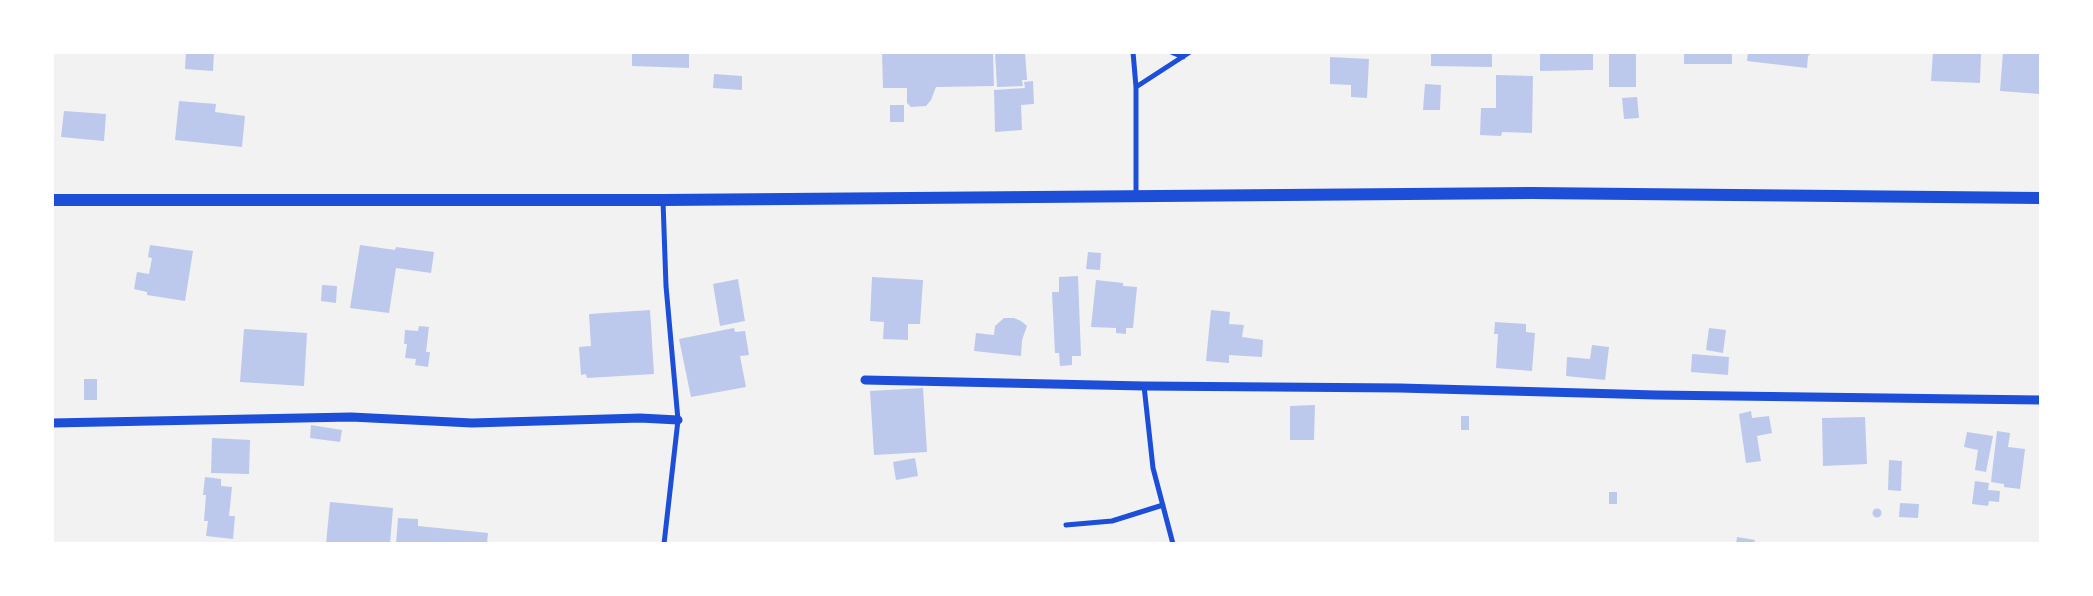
<!DOCTYPE html>
<html>
<head>
<meta charset="utf-8">
<style>
  body { margin:0 }
  #map { position:relative; width:2093px; height:596px; overflow:hidden; background:#f2f2f2; font-family:Overpass,sans-serif }
  canvas { display:block }
  .frame { position:absolute; inset:0; border:54px solid #fff; pointer-events:none }
</style>
</head>
<body>
<div id="map">
<canvas width="2093" height="596"></canvas>
<div class="frame"></div>
</div>
<script>
const g = document.querySelector('canvas').getContext('2d');
g.lineJoin = 'round';
function fillPath(path, color) {
  g.fillStyle = color;
  g.fill(path, 'evenodd');
}
function trace(path, color, width, dash) {
  g.strokeStyle = color;
  g.lineWidth = width;
  g.lineCap = dash ? 'butt' : 'round';
  g.setLineDash(dash || []);
  g.stroke(path);
}
const building = new Path2D(`
  M186 52H214L213 71 185 69Z
  M632 52H689V68L632 66Z
  M882 52H993L994 86 936 87 931 100 926 106 911 107 907 103V88H883Z
  M995 52H1025L1027 80H1022L1023 86 997 87Z
  M1431 52H1492V67L1431 66Z
  M1540 52H1593V70L1540 71Z
  M1684 52H1732V64H1684Z
  M1748 52H1813L1808 56 1807 68 1747 61Z
  M1933 52H1981L1980 83 1931 81Z
  M2003 52H2040V94L2000 91Z
  M1609 54H1636V87H1609Z
  M1330 57 1369 59 1367 98 1351 97V85L1330 84Z
  M714 74 742 76V90L713 88Z
  M1496 75 1533 76 1532 133 1502 132 1501 136 1480 135 1481 108H1496Z
  M1033 81 1034 104 1021 105 1022 130 995 132 994 90 1025 88 1024 82Z
  M1425 84 1441 85 1440 110H1423Z
  M1637 97 1639 118 1624 119 1622 98Z
  M179 101 216 104 215 112 245 116 242 147 175 140Z
  M890 105H904V122H890Z
  M64 111 106 114 104 141 61 137Z
  M150 245 193 251 185 301 147 295V292L134 289 137 272 149 274 152 258 148 257Z
  M360 245 395 250 396 247 434 252 431 273 396 268 389 313 350 308Z
  M1088 252 1101 253 1100 270 1086 269Z
  M1078 276 1081 356H1072V365L1060 366 1059 353H1055L1052 292H1059V277Z
  M872 277 923 280 920 324H908V340L883 339 884 322 870 321Z
  M738 279 745 321 720 326 713 284Z
  M1096 280 1123 283V286L1137 287 1133 328H1126V334L1116 333V328L1091 327Z
  M322 285 337 286 336 303 321 301Z
  M650 310 654 374 587 378 586 374 581 375 579 347 591 346 589 314Z
  M1211 310 1230 312 1229 324 1244 325 1242 337 1263 340 1262 357 1229 355V363L1206 361Z
  M1004 318H1014L1021 321 1027 326 1022 340 1021 356 974 351 976 333 994 335 995 326Z
  M1495 322 1526 324V332L1535 333 1532 371 1496 368 1498 334H1494Z
  M419 326 429 327 426 352H430L428 367 415 365 416 359 405 358 407 344H404L405 330 418 331Z
  M734 328 735 332 745 331 749 355 740 356 746 387 691 397 679 339Z
  M1709 328 1726 330 1723 353 1706 350Z
  M244 329 307 333 304 386 240 382Z
  M1592 345 1609 347 1605 380 1566 376 1567 357 1590 359Z
  M1692 354 1729 357 1728 375 1691 372Z
  M84 379H97V400H84Z
  M923 388 927 452 874 455 870 391Z
  M1315 405 1314 440H1290V406Z
  M1751 411 1752 418 1769 416 1772 433 1757 436 1761 461 1746 463 1739 414Z
  M1461 416H1469V430H1461Z
  M1865 417 1867 464 1823 466 1822 418Z
  M311 425 342 430 340 442 310 438Z
  M1997 431 2010 433 2008 447 2025 449 2020 489 2004 487V484L1991 482Z
  M1967 432 1993 436 1986 472 1975 470 1978 450 1964 447Z
  M212 438 250 440 249 474 211 473Z
  M915 458 918 476 896 480 893 462Z
  M1889 460 1902 461 1901 491 1888 490Z
  M205 477 221 479V486L232 487 229 516H235L233 539 206 536 208 521H204L206 495H203Z
  M1975 481 1989 483 1988 490 2000 491 1999 502 1989 501 1988 506 1972 504Z
  M1609 492H1617V504H1609Z
  M330 502 393 508 390 544H326Z
  M1900 503 1919 504 1918 518 1899 517Z
  M1872.5 513a4.5 4.5 0 1 1 9 0a4.5 4.5 0 1 1-9 0Z
  M398 518 418 519V526L488 533 487 544H396Z
  M1737 537 1755 540 1754 544H1736Z`);
const minor = new Path2D(`
  M1133 52 1136 87V196
  M1171 52 1183 57
  M1136 87 1190 52
  M663 201 666 286 678 420 664 544
  M1144 386 1153 468 1173 544
  M1066 525 1112 521 1163 505`);
const tertiary = new Path2D(`
  M865 380 1144 386 1400 388 1656 395 2040 400
  M52 423 351 417 472 423 640 418 678 420`);
const primary = new Path2D(`
  M52 200H663L1531 193 2040 198`);
fillPath(building, '#bdc9ec');
trace(minor, '#1d4ed8', 5);
trace(tertiary, '#1d4ed8', 9);
trace(primary, '#1d4ed8', 12);
</script>
</body>
</html>
